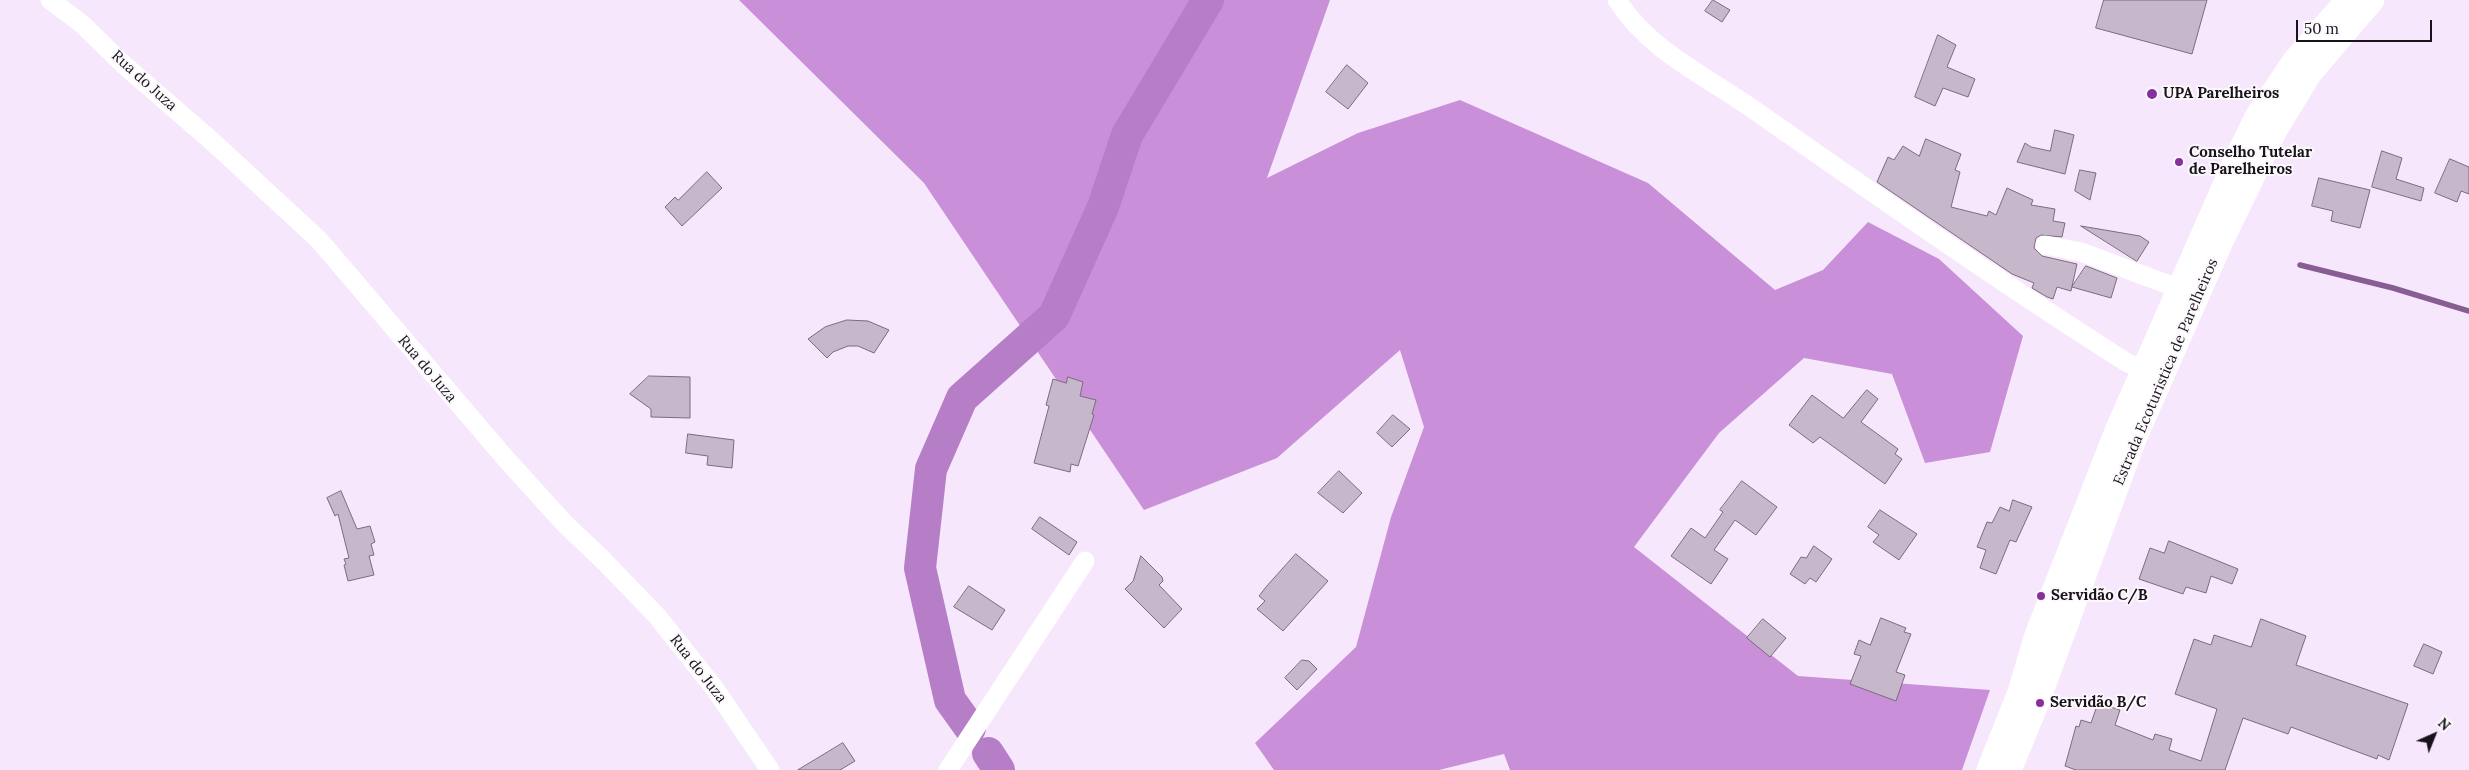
<!DOCTYPE html>
<html>
<head>
<meta charset="utf-8">
<style>
  body { margin:0 }
  #map { position:relative; width:2469px; height:770px; overflow:hidden; background:#f7e7fc; font-family:Lora,serif }
  canvas { display:block }
  .north { position:absolute; left:2409px; top:710px; width:50px; height:50px; -webkit-text-stroke:4px #fcf9fd; paint-order:stroke; rotate:44deg; font-size:14px; font-weight:700; line-height:20px; text-align:center; color:#18131a }
  .north::after { content:''; display:block; margin:auto; width:18px; height:22px; background:#18131a; clip-path:polygon(50% 0,100% 100%,50% 72%,0 100%) }
  .scale { position:absolute; left:2296px; top:20px; width:136px; height:22px; box-sizing:border-box; border:2px solid #18131a; border-top:0; padding-left:6px; font-size:15px; line-height:18px; white-space:nowrap; color:#18131a; -webkit-text-stroke:4px #fcf9fd; paint-order:stroke }
</style>
</head>
<body>
<div id="map">
<canvas width="2469" height="770"></canvas>
<div class="north">N</div>
<div class="scale">50 m</div>
</div>
<script>
const g = document.querySelector('canvas').getContext('2d');
g.lineJoin = 'round';
function fillPath(path, color) {
  g.fillStyle = color;
  g.fill(path, 'evenodd');
}
function trace(path, color, width, dash) {
  g.strokeStyle = color;
  g.lineWidth = width;
  g.lineCap = dash ? 'butt' : 'round';
  g.setLineDash(dash || []);
  g.stroke(path);
}
function drawText(font, color, halo, rows, align = 'center') {
  g.font = font + ' Lora,serif';
  g.lineWidth = 4;
  g.setLineDash([]);
  g.textBaseline = 'middle';
  g.strokeStyle = halo;
  g.fillStyle = color;
  for (const [text, x, y, turn = 0] of rows) {
    g.save();
    g.translate(x, y);
    g.rotate((+turn || 0) * Math.PI / 180);
    g.textAlign = isNaN(turn) ? turn : align;
    if (halo) g.strokeText(text, 0, 0);
    g.fillText(text, 0, 0);
    g.restore();
  }
}
const forest = new Path2D(`
  M739 0H1330L1267 178 1358 133 1460 100 1648 183 1775 290 1823 270 1868 222 1939 259 2023 336 1990 452 1925 463 1892 374 1804 358 1719 433 1634 547 1798 676 1990 690 1962 770H1510L1504 754 1439 770H1274L1255 743 1356 647 1391 517 1424 427 1400 350 1277 458 1144 510 924 183Z`);
const stream = new Path2D(`
  M2300 265 2393 288 2469 311`);
const river = new Path2D(`
  M970 728 950 700 920 568 931 469 962 398 1054 316 1103 207 1127 135 1208 0
  M988 753 999 770`);
const building = new Path2D(`
  M1713 0 1730 10 1722 22 1705 11Z
  M2104 0H2207L2192 54 2096 28Z
  M1938 35 1956 45 1947 67 1975 79 1968 97 1943 88 1935 106 1915 97Z
  M1347 65 1368 83 1348 109 1326 92Z
  M2055 130 2074 135 2065 174 2017 162 2025 143 2031 147 2050 151Z
  M1926 139 1961 154 1955 170 1960 172 1951 207 1987 216 1989 211 1996 215 2007 188 2033 200 2031 205 2055 209 2053 221 2065 223 2062 237 2041 235 2036 238 2034 248 2042 256 2077 264 2071 291 2057 287 2053 299 2047 297 2032 288 2034 283 2012 274 1877 182 1888 157 1894 160 1903 146 1919 156Z
  M2382 151 2402 158 2396 179 2424 188 2421 201 2372 187Z
  M2450 159 2469 167V194L2461 191 2457 202 2435 193Z
  M2080 170 2096 173 2090 200 2075 191Z
  M707 172 722 188 682 226 665 207 675 197 678 200Z
  M2319 178 2370 190 2360 228 2331 221 2333 211 2312 206Z
  M2081 226 2140 236 2149 242 2137 261Z
  M2086 266 2117 278 2111 298 2072 287Z
  M847 320 868 321 889 330 874 353 858 346H848L833 352 827 358 808 339 825 327Z
  M649 376 690 377V418L651 417V409L630 394Z
  M1068 377 1083 382 1080 396 1096 400 1092 414 1094 415 1078 466 1071 464 1070 472 1034 463 1049 406 1046 405 1053 379 1066 383Z
  M1867 390 1878 399 1861 422 1898 449 1895 454 1902 459 1885 484 1820 437 1813 443 1789 425 1812 395 1843 418Z
  M1393 415 1410 429 1392 447 1377 433Z
  M688 434 734 440 732 468 707 465 708 456 686 453Z
  M1339 471 1362 493 1343 513 1318 493Z
  M1742 481 1777 507 1756 535 1735 520 1714 550 1728 559 1711 584 1671 556 1691 528 1705 538 1723 512 1720 510Z
  M341 491 357 529 370 526 375 542 371 544 374 555 369 556 374 575 348 581 344 565 346 564 344 559 349 558 338 514 335 516 327 498Z
  M2013 500 2032 507 2016 542 2010 540 1996 574 1980 568 1986 550 1977 547 1987 522 1992 523 2000 507 2009 511Z
  M1880 510 1917 534 1899 560 1873 542 1879 535 1868 527Z
  M1040 517 1077 542 1069 555 1032 529Z
  M2169 541 2238 569 2232 584 2211 576 2206 593 2186 587 2183 594 2139 579 2150 548 2164 553Z
  M1814 546 1832 559 1816 582 1810 578 1805 584 1790 574 1801 557 1806 558Z
  M1296 554 1328 581 1283 631 1257 609 1265 601 1259 596 1266 587Z
  M1141 556 1162 577 1163 581 1159 585 1182 609 1164 628 1125 589 1133 581Z
  M969 586 1005 610 992 630 954 607Z
  M1881 618 1906 628 1904 632 1911 634 1896 672 1905 675 1896 701 1850 684 1861 656 1854 654 1859 640 1870 645Z
  M1763 619 1786 638 1770 657 1747 638Z
  M2261 619 2306 636 2296 665 2408 704 2389 760 2378 755 2377 759 2291 727 2288 734 2243 718 2225 770H2076L2065 766 2076 726 2079 727 2081 720 2091 723 2098 703 2120 710 2115 725 2153 740 2155 734 2172 739 2169 750 2201 761 2217 709 2175 694 2194 639 2211 645 2214 635 2251 647Z
  M2424 644 2442 652 2433 674 2414 666Z
  M1302 660 1309 661 1317 669 1297 690 1285 678Z
  M843 743 855 761 840 770H798Z`);
const minor = new Path2D(`
  M50 0 82 24 123 64 214 143 319 240 506 459 565 524 602 559 657 616 715 689 770 770
  M1617 0C1650 52 1708 77 1757 112 1879 197 2001 283 2126 362L2143 370
  M2045 245 2081 252 2180 289
  M948 770 1085 561`);
const major = new Path2D(`
  M1989 770 2019 695 2037 635 2117 431 2237 158 2257 117 2294 62 2348 0
  M2009 770 2038 700 2134 439 2221 241 2275 130 2309 74 2372 0`);
const markers = [
  [2152,94,6,"#87309d"],
  [2179,162,5,"#87309d"],
  [2041,596,5,"#87309d"],
  [2040,703,5,"#87309d"]
];
const streetNames = [
  ["Rua do Juza",144,81,42],
  ["Rua do Juza",427,369,50],
  ["Estrada Ecoturistica de Parelheiros",2166,372,-67],
  ["Rua do Juza",698,669,52]
];
const poiNames = [
  ["UPA Parelheiros",2163,94],
  ["Conselho Tutelar",2189,153],
  ["de Parelheiros",2189,170],
  ["Servidão C/B",2051,596],
  ["Servidão B/C",2050,703]
];
fillPath(forest, '#c98fd8');
trace(stream, '#875e92', 5.5);
trace(river, '#b67ec6', 32);
fillPath(building, '#c7b7cb');
trace(building, '#7a6c7e', 1);
trace(minor, '#fff', 19);
trace(major, '#fff', 25);
for (const [x, y, r, color] of markers) {
  const dot = new Path2D();
  dot.arc(x, y, r, 0, 2 * Math.PI);
  g.fillStyle = color;
  g.fill(dot);
  trace(dot, '#fcf9fd', 2);
}
drawText('15px', '#18131a', '#fcf9fd', streetNames);
drawText('bold 15px', '#18131a', '#fcf9fd', poiNames, 'left');
</script>
</body>
</html>
